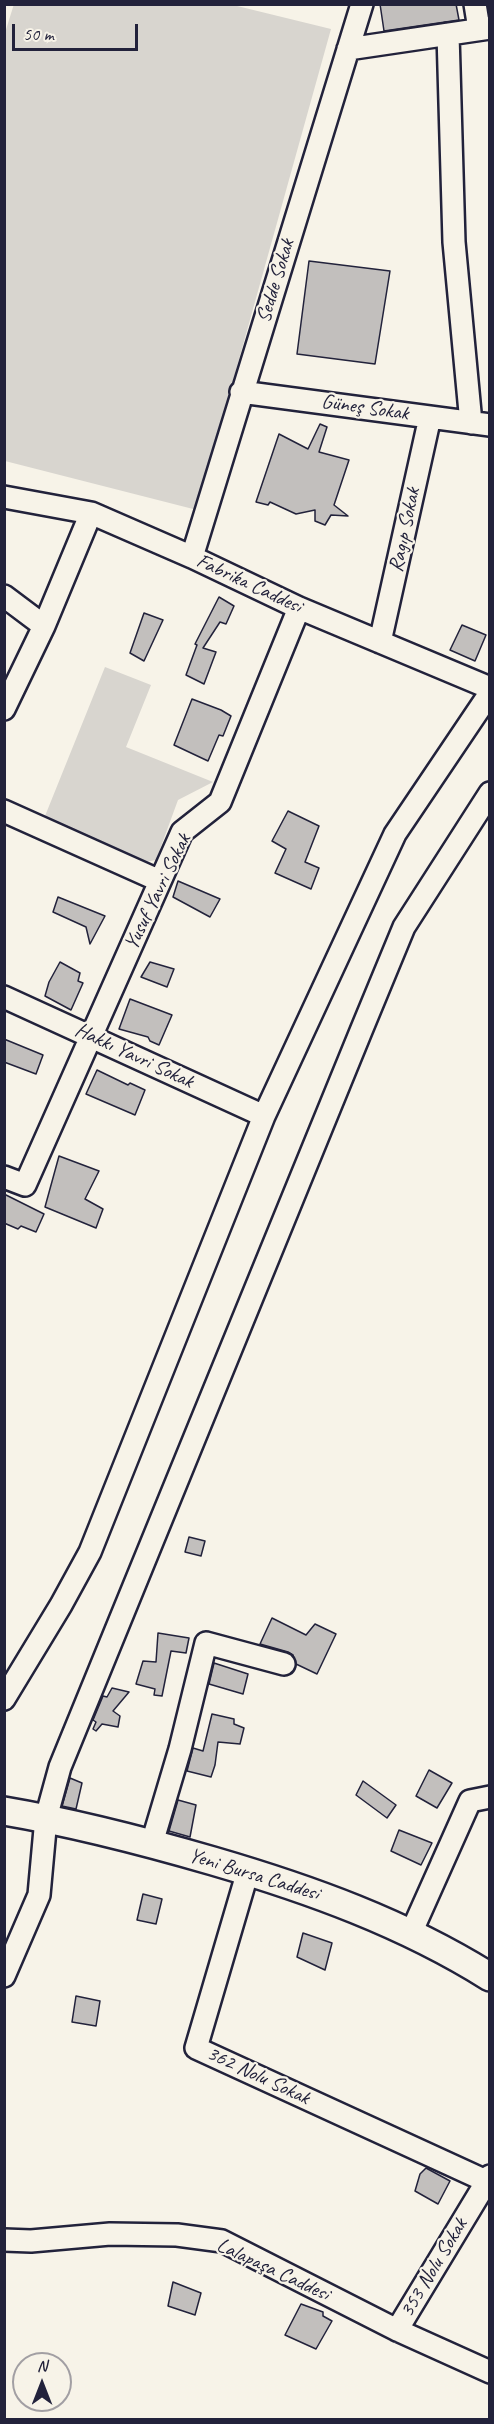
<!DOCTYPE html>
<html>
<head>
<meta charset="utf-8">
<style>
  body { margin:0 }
  #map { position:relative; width:494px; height:2424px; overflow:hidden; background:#f7f3e8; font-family:Caveat,sans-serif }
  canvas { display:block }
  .frame { position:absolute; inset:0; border:6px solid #22223b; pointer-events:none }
  .north { position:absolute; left:12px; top:2352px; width:60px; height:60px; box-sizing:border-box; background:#f7f3e8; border:2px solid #a29fa3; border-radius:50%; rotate:0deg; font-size:16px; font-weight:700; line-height:24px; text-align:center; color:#22223b }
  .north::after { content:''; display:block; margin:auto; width:21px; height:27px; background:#22223b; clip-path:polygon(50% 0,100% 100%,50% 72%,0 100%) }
  .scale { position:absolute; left:12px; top:24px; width:126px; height:27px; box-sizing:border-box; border:3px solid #22223b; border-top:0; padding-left:8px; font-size:18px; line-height:21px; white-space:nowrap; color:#22223b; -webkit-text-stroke:4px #f7f3e8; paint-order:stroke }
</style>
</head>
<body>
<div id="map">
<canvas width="494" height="2424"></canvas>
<div class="frame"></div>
<div class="north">N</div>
<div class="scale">50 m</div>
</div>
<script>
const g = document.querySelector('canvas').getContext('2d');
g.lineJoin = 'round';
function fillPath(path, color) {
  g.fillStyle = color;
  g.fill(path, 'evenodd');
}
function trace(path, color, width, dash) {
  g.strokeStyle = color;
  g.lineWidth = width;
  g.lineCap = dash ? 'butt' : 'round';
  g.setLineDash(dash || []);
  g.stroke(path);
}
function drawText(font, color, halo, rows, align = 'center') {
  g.font = font + ' Caveat,sans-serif';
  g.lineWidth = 4.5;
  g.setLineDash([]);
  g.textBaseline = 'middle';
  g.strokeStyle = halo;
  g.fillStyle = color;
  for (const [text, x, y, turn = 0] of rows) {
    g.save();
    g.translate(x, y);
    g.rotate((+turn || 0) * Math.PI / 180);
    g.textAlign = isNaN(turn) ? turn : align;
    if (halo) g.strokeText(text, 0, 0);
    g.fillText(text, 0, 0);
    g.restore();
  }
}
const green = new Path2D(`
  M14 4 233 5 331 29 197 510 5 461 4 36Z
  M105 667 151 685 126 747 213 782 178 800 156 860 145 862 43 821Z`);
const building = new Path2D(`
  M380 4H456L459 20 384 31Z
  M309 261 390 271 375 364 297 354Z
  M320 424 327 427 319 452 349 460 334 505 348 516 331 515 325 525 315 521V510L296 514 270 502 268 505 256 502 279 434 308 449Z
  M219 597 234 606 226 624 220 622 203 648 216 652 204 684 186 675 197 645 195 644Z
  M144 613 163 620 144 661 130 653Z
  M462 625 486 635 475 661 450 650Z
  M192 699 221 710 231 716 223 736 219 735 208 761 174 745Z
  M288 811 319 826 305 862 319 868 311 889 275 873 286 849 272 841Z
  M178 881 220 899 210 917 173 897Z
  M58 897 105 916 90 944 86 927 53 912Z
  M60 962 80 973 78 981 83 983 71 1010 45 996 49 982Z
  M150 962 174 969 167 987 141 977Z
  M130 999 172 1015 159 1045 150 1041 148 1037 119 1029Z
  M4 1039 43 1055 36 1074 4 1062Z
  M97 1070 128 1085 130 1083 145 1090 135 1115 86 1094Z
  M59 1156 99 1171 85 1199 103 1209 96 1228 45 1207Z
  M4 1194 44 1214 36 1232 21 1226 18 1229 4 1223Z
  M189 1537 205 1541 201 1556 185 1552Z
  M272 1618 306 1635 315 1624 336 1634 317 1674 296 1664 293 1655 288 1652 260 1644Z
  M158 1633 189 1638 186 1653 171 1651 162 1696 154 1695 155 1689 136 1684 143 1661 156 1662Z
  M214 1663 248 1674 243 1694 209 1684Z
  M112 1688 129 1692 113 1711 120 1716 118 1727 102 1724 96 1731 93 1729 96 1722 93 1720 103 1696 107 1697Z
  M212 1714 234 1719V1724L244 1728 240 1744 218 1742 215 1765 211 1777 187 1771 193 1748 203 1751Z
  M429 1770 452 1783 437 1808 416 1796Z
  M70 1778 82 1783 76 1809 62 1806Z
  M363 1781 396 1805 387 1818 356 1795Z
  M178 1800 196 1805 190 1837 169 1831Z
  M399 1830 432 1843 421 1865 391 1851Z
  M143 1894 162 1899 156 1924 137 1920Z
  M303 1933 332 1943 325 1970 297 1957Z
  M76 1996 100 2001 96 2026 72 2022Z
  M426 2168 450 2181 438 2204 415 2191 420 2174Z
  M173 2282 201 2293 195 2315 168 2306Z
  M301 2304 323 2312V2316L332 2321 316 2349 285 2335Z`);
const minor = new Path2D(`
  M475 4 479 29
  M448 34 454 242 471 423
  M348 49 490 28
  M241 392 490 425
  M4 497 91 513 192 557 299 608 490 688
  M192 557 362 4
  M4 596 44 626
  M380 642 430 417
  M4 709 44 626 91 513
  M4 811 160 881
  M4 997 264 1116
  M4 1177 25 1185 182 832 220 802 299 608
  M4 1699 61 1605 90 1552 264 1116 395 834 490 693
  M152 1843 180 1749 206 1643 284 1664
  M248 1871 196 2048 486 2181
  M411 1933 470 1801 490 1797
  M4 1976 39 1895 46 1818 60 1767 361 1031 404 927 490 793
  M4 2240 31 2241 110 2234 177 2235 222 2241 397 2330 490 2372
  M397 2330 490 2176`);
const major = new Path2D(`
  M4 1811C75 1823 144 1841 213 1861 309 1889 404 1923 490 1977`);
const streetNames = [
  ["Sedde Sokak",276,281,-73],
  ["Güneş Sokak",365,408,8],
  ["Ragıp Sokak",405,530,-78],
  ["Fabrika Caddesi",249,584,25],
  ["Yusuf Yavri Sokak",158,892,-64],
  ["Hakkı Yavri Sokak",134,1056,25],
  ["Yeni Bursa Caddesi",254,1875,17],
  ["362 Nolu Sokak",258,2076,25],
  ["353 Nolu Sokak",434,2268,-59],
  ["Lalapaşa Caddesi",273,2270,25]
];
fillPath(green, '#d8d5cf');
fillPath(building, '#c2bfbd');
trace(building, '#22223b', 1.5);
trace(minor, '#22223b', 26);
trace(major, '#22223b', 32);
trace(minor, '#f7f3e8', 21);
trace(major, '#f7f3e8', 27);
drawText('21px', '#22223b', '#f7f3e8', streetNames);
</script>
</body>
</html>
